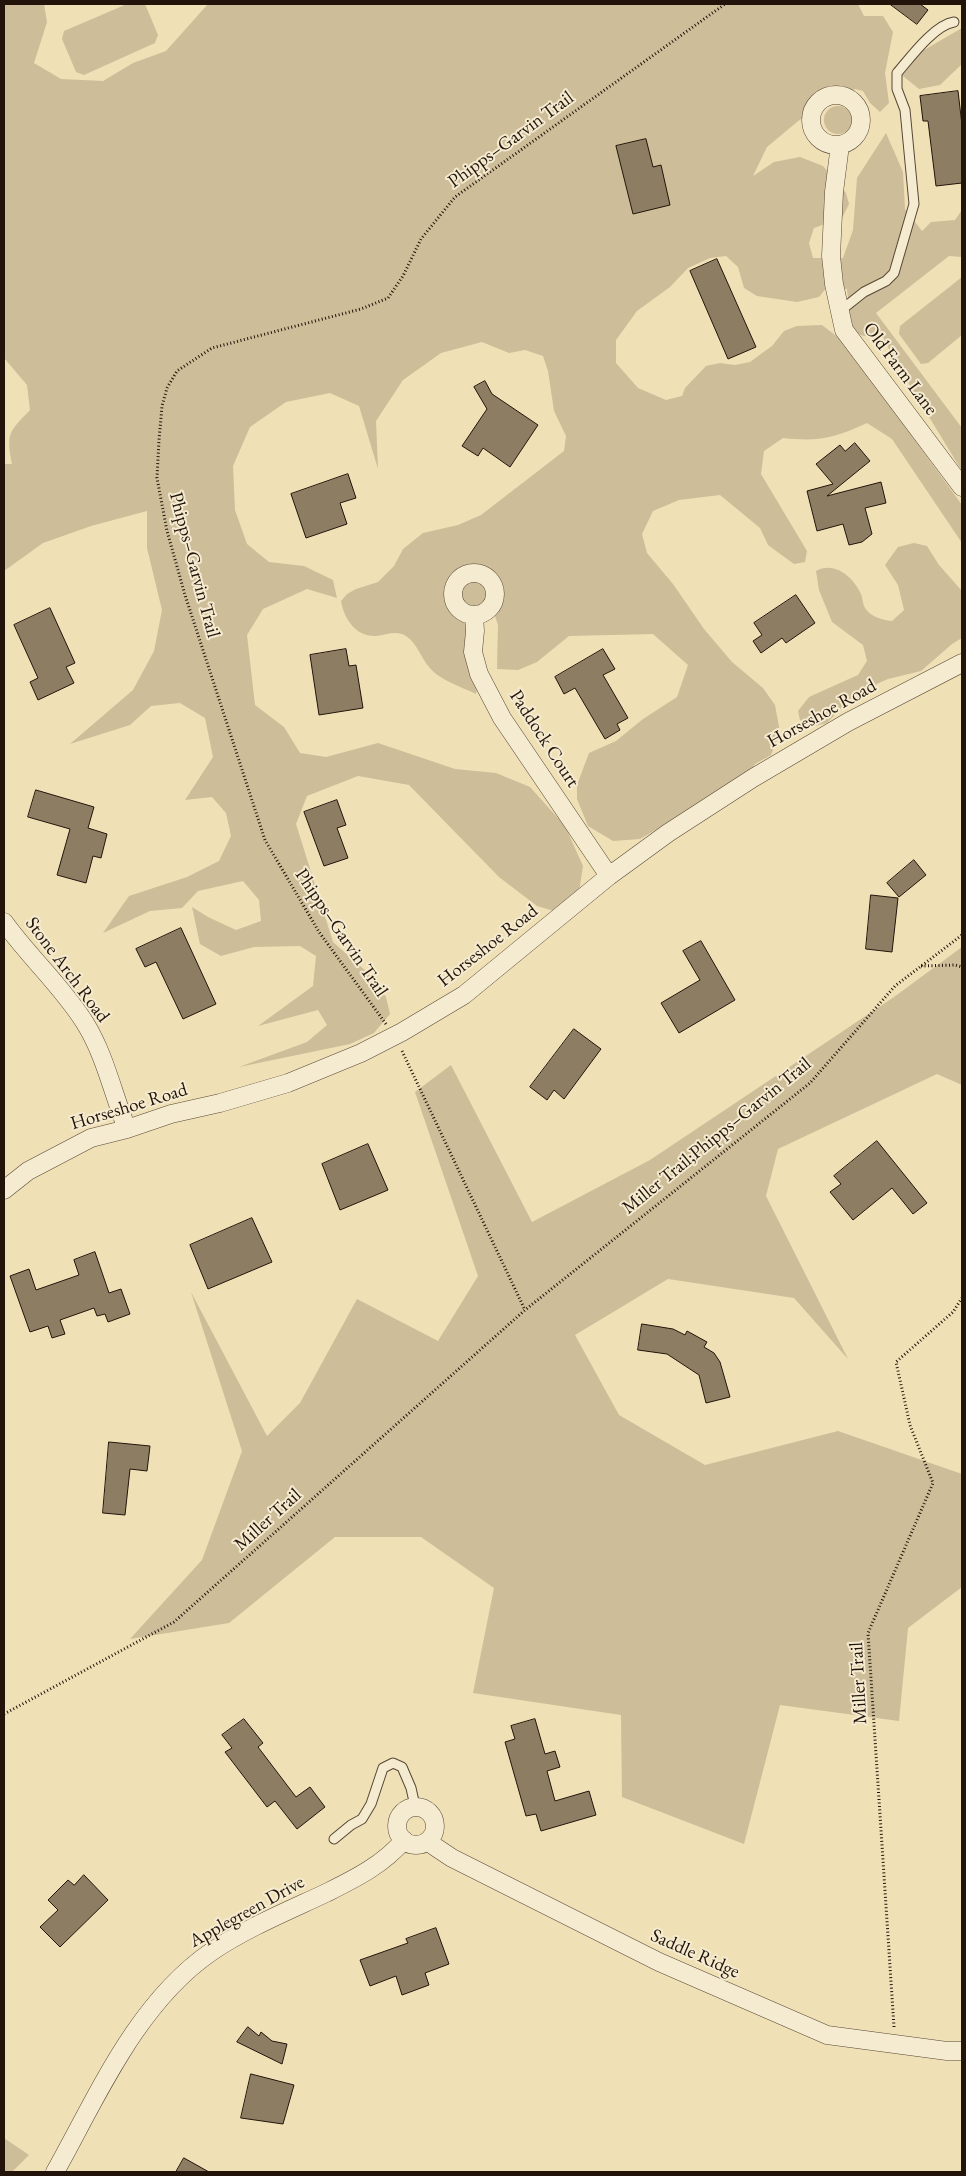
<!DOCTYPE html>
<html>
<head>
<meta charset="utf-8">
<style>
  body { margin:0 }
  #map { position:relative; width:966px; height:2176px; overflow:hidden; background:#f0e0b6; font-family:"EB Garamond",serif }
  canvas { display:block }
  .frame { position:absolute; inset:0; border:5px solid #22140a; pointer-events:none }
</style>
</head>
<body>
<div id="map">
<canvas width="966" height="2176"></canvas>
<div class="frame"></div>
</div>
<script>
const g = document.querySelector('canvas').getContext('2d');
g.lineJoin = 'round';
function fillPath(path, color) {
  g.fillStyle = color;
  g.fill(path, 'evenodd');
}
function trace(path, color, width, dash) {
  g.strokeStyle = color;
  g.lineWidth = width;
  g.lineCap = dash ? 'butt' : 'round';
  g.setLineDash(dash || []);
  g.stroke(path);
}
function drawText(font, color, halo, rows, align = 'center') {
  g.font = font + ' "EB Garamond",serif';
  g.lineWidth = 4;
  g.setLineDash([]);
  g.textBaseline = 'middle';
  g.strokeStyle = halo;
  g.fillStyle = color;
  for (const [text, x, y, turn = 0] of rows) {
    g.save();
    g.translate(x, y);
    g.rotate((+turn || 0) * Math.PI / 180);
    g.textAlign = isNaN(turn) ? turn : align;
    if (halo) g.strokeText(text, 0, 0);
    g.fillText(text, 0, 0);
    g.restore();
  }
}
const green = new Path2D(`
  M4 4H44L47 22 34 63 61 79 103 81 133 63 166 51 208 4H858L864 16H883L893 32 885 73 889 103 880 112 870 103 863 91 855 89 825 101 797 122 767 147 753 176 774 162 800 157 823 166 846 193 849 204 842 218 814 228 809 243 813 258H843L853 230 857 178 886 133 903 172 905 209 922 231 931 222 955 220 962 210V257L949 256 876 313 962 428V471L895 361 883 337 864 336 852 332 847 289 827 287 819 297 797 302 757 296 744 288 738 267 726 256 710 258 688 268 670 287 637 311 616 340V363L638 388 666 400 682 396 685 388 706 366 720 363 735 365 750 362 772 346 784 331 797 326 822 325 843 341 962 505V543L892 439 867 423C834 438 819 442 783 438L764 451 761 474 807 551 805 562 794 564 768 545 760 528 720 495 679 500 653 511 642 534 647 553 673 584 704 629 732 662 763 688 775 705 780 732 771 755 755 764 748 776 640 839 613 841 588 826 577 799V785L589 753 616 741 643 719 677 697 688 665 653 634 569 636 537 662 518 670 497 669 498 625 491 604 481 618 482 664 476 694C462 687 439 680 429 667 421 658 417 643 406 636 397 630 386 635 376 636 356 637 344 619 341 601L347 594 356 589 378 582 394 566 403 549 423 533 458 525 481 515 564 451 566 436 554 411 548 371 543 356 525 350 509 353 482 342 441 353 403 380 376 421 378 469 359 406 330 393 286 402 250 427 233 466 235 510 247 544 269 562 304 566 333 580 337 598 307 589 263 609 247 635 255 705 284 727 300 753 326 757 378 743 455 769 496 773 530 787 565 826 583 866 579 892 554 911 537 906 499 877 409 785 358 776 307 796 296 824 333 942 368 973 386 997 390 1014 374 1033 350 1044 239 1067 307 1042 327 1025 318 1010 258 1026 313 986 316 956 300 946 254 947 221 956 200 944 192 907 208 917 236 930 261 921 259 900 243 881 198 891 182 908 150 911 103 933 129 896 187 877 219 861 231 836 226 813 212 797 185 800 213 757 205 718 180 703 151 706 130 725 70 744 133 690 154 651 162 610 147 548V511L91 526 43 543 4 571V464H12C6 433 9 432 30 410L27 385 4 358Z
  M127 4H145L158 35 155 43 84 75 76 72 62 39 64 31Z
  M962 28V64L940 85 919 89 893 68Z
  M824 120a14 14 0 1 1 28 0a14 14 0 1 1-28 0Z
  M962 277V335L928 363 921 364 899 334 900 326Z
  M914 543 927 546 939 565 962 591V638L952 644 921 671 888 679 855 694 827 723 810 727 800 720 798 711 809 697 858 675 867 661 863 645 832 622 819 590 816 571C834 561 852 576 860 592 863 597 862 603 865 608 871 617 882 620 892 621L904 610 898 585 885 565 898 547Z
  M962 947V1085L937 1074 778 1149 766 1196 848 1359 794 1298 668 1279 575 1335 619 1415 705 1465 838 1431 962 1474V1587L908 1628 899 1721 780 1705 744 1844 622 1797 621 1715 473 1693 494 1588 421 1537H335L229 1623 130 1639 202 1560 242 1451 191 1292 267 1436 300 1403 357 1299 438 1341 478 1276 415 1092 451 1065 532 1222 650 1160 894 997Z
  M4 2138 29 2155 12 2172H4Z`);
const building = new Path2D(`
  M890 4H920L928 10 917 24Z
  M958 91 962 125V183L936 186 928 121H923L920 96Z
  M646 139 653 167 661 165 670 205 633 214 616 146Z
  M717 259 756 347 728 359 690 271Z
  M485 381 492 394 538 425 510 467 483 448 478 456 462 446 487 409 474 387Z
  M855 443 870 461 827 496 881 482 886 503 865 508 872 534 862 542 849 545 843 524 817 531 807 491 833 484 816 464 840 445 845 451Z
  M348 474 356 498 340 503 347 524 306 538 291 494Z
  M796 595 815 623 786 643 782 638 761 653 753 641 762 635 754 623Z
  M50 608 75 663 66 667 74 683 38 700 30 682 38 678 14 625Z
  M346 649 349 666 356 665 363 708 319 715 310 655Z
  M603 649 615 669 603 675 628 718 617 724 620 730 605 739 575 688 564 694 555 677Z
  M36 790 94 807 88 828 107 834 101 858 93 856 86 883 57 875 70 829 28 817Z
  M337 800 346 825 337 828 348 858 324 866 304 812Z
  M914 860 926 875 899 897 887 883Z
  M871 895 898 898 892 952 866 949Z
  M181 928 216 1004 183 1019 156 962 145 967 136 949Z
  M701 941 735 1000 679 1033 661 1003 700 980 683 951Z
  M574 1029 601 1049 564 1099 554 1090 547 1100 530 1087Z
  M877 1141 927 1203 913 1214 892 1188 853 1220 830 1192 841 1184 834 1176Z
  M368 1144 388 1190 340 1210 322 1164Z
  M252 1218 272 1262 208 1289 190 1245Z
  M95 1252 109 1293 121 1289 130 1314 108 1322 105 1314 97 1316 94 1308 60 1320 65 1334 52 1338 48 1326 30 1332 10 1276 29 1269 36 1290 79 1275 74 1260Z
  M642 1324 673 1329 685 1335 687 1331 707 1342 704 1347 714 1353 720 1362 730 1397 706 1403 699 1375 667 1354 638 1350Z
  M109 1442 150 1446 147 1471 130 1469 125 1515 103 1513Z
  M244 1719 263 1743 258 1747 296 1797 310 1787 325 1807 297 1829 275 1801 267 1807 225 1752 232 1748 222 1735Z
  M535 1719 545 1754 555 1751 560 1767 547 1771 555 1801 589 1791 596 1815 541 1831 536 1814 526 1816 505 1742 515 1739 511 1726Z
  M84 1875 108 1900 60 1947 40 1927 58 1910 48 1900 68 1880 74 1885Z
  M436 1928 449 1964 425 1973 429 1985 402 1995 396 1976 370 1986 360 1960 408 1943 406 1939Z
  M248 2027 259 2036 261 2032 272 2041 287 2044 282 2064 237 2042Z
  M251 2074 294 2085 283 2124 241 2118Z
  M184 2158 209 2172H176Z`);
const path = new Path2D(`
  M921 966 955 965 962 967
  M386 1024 319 932 265 840 185 595 167 531 157 478 159 440 162 406 167 388 177 371 212 348 361 309 388 298 403 276 421 239 455 197 725 4
  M402 1051 525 1310
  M4 1714 174 1622 525 1310 810 1083 895 986 962 935
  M894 2027 868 1633 933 1483 910 1425 896 1362 953 1312 962 1298`);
const lane = new Path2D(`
  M840 311 864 292 886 281 894 273 914 204 905 110 897 89V73C910 58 934 25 954 22
  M334 1839 351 1825 362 1819 371 1804 383 1768 393 1763 402 1767 411 1788 415 1806`);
const street = new Path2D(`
  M811 120a25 25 0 1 1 50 0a25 25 0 1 1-50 0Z
  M840 145 834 192 831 256 834 284 844 330 962 487
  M453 594a21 21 0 1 1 42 0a21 21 0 1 1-42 0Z
  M474 615 475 631 473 652 479 674 502 718 609 876
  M4 922C29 957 62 986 85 1023 105 1055 113 1094 127 1129
  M4 1190 28 1171 91 1138 127 1129 171 1114 220 1103 288 1083 361 1053 402 1032 464 995 609 876 668 833 753 778 848 722 962 663
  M397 1826a19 19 0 1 1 38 0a19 19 0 1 1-38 0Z
  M430 1839 434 1846 452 1858 659 1962 827 2035 947 2051H962
  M55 2172C98 2095 137 2003 211 1952 244 1929 290 1910 326 1893 354 1879 383 1865 404 1840`);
const streetNames = [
  ["Phipps–Garvin Trail",511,140,-36],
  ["Old Farm Lane",900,369,53],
  ["Phipps–Garvin Trail",194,565,75],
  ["Horseshoe Road",822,714,-29],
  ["Paddock Court",544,739,57],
  ["Phipps–Garvin Trail",341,933,56],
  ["Horseshoe Road",488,946,-38],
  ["Stone Arch Road",67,970,53],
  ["Horseshoe Road",129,1107,-17],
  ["Miller Trail;Phipps–Garvin Trail",717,1136,-39],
  ["Miller Trail",268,1520,-42],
  ["Miller Trail",859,1683,-93],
  ["Applegreen Drive",247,1912,-29],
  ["Saddle Ridge",695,1954,24]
];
fillPath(green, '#cdbd99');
fillPath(building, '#8d7e63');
trace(building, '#22140a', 1);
trace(lane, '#564735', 11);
trace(street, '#564735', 19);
trace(path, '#22140a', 3, [1, 2.5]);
trace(lane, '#f5ebd0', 9);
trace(street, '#f5ebd0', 18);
drawText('19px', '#22140a', '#f5ebd0', streetNames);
</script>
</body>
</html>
